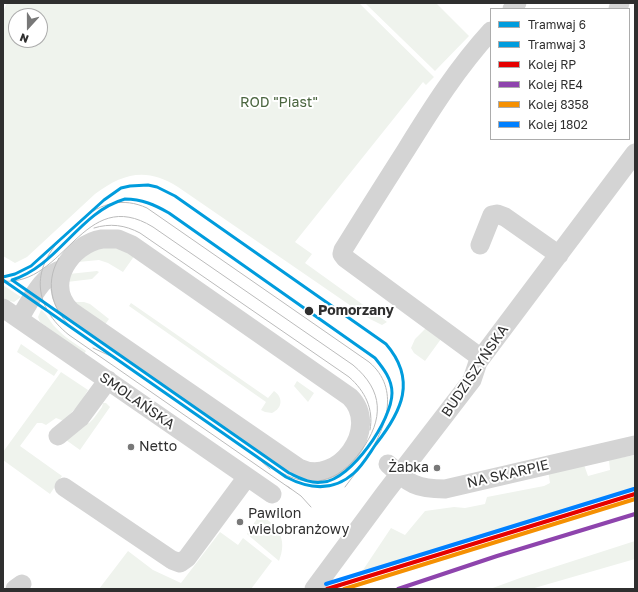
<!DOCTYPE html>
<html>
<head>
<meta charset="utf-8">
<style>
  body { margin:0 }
  #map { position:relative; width:638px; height:592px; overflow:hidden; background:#fff; font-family:"Golos Text",sans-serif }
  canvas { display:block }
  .frame { position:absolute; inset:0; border:4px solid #2f2f2f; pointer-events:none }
  .legend { position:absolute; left:490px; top:8px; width:140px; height:132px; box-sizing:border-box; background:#fff; border:1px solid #acacac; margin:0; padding:5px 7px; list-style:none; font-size:12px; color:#2f2f2f }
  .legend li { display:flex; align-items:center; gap:8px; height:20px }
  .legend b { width:20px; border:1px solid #acacac }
  .north { position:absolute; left:8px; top:8px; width:40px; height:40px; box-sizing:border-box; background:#fff; border:1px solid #acacac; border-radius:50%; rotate:201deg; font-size:11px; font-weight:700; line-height:16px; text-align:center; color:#2f2f2f }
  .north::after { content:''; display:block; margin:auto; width:14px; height:18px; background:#787878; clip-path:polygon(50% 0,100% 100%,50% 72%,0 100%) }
</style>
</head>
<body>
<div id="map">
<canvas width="638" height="592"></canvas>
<div class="frame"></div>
<ul class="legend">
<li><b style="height:5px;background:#009cdd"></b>Tramwaj 6</li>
<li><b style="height:5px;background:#009cdd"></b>Tramwaj 3</li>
<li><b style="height:5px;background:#e50000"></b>Kolej RP</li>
<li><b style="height:5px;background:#8e44ad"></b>Kolej RE4</li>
<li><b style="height:5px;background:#f59002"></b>Kolej 8358</li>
<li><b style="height:5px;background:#0080ff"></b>Kolej 1802</li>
</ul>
<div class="north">N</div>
</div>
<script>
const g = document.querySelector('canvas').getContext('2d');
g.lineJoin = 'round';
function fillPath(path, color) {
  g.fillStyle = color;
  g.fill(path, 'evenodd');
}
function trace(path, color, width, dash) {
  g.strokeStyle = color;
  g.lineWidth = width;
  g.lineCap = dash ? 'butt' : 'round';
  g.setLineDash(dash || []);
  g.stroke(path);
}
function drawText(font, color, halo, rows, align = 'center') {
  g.font = font + ' "Golos Text",sans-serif';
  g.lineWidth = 4;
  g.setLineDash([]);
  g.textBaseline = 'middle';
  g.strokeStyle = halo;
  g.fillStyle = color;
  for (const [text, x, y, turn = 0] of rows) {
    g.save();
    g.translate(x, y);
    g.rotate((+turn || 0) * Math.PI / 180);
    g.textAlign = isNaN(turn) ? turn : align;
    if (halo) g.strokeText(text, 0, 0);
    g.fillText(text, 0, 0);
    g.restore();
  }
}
const green = new Path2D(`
  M7 3H359L434 77 426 85 423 82 295 242 312 254 305 263 387 322 382 325 370 319 178 187C147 167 123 173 95 194L27 257 15 263 3 256V12ZM16 16H40V40H16Z
  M365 3H436L469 36 435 71Z
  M108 245 135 255 123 272 108 263 99 260 78 262 90 250Z
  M97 271 99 272 92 279 67 282 69 274Z
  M3 285 21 297 14 302 3 299Z
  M74 302H84L90 304 109 319 104 326Z
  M131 303 268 398 274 391C283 397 283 408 272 413L265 412 261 410 266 402 129 306Z
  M41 310C47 314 50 322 55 327 64 337 76 344 86 351L84 354 40 322 38 317Z
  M425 329 431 330 441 339 425 361 414 353 411 348 415 339Z
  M21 344 58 370 54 376 17 352Z
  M61 372 88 390 81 402 64 421 56 418 46 425 42 423H37L20 446 62 476 50 494 3 460V452Z
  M297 381 314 393 308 402 294 386Z
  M103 403H106L110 407 80 450 66 440 84 423H89L94 418 102 407Z
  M635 455V489L352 576 363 570 391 528 405 535 425 511 454 507 465 508 485 504 487 497 544 486 550 483 548 470 583 462 588 476 610 470 609 460Z
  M260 514C278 527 288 538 279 561L247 534Z
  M220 532 238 545 243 538 272 561 251 589H99L128 551 153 570 181 583Z
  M635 541V559L531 589H490L520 578Z`);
const minor = new Path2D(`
  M512 9 517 3
  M618 9 620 3
  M102 239H118L132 245 350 397C381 428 338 487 299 468L71 311C44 284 71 244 102 239Z
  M480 245 492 215 497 214 505 217 559 255
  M3 308 272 494
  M19 319C30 302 42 274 63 269
  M481 358 345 258 342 254 343 250C364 216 385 183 406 150 432 108 458 67 491 31
  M58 436 80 418 108 380
  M388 464C410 484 415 489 445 489L635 445
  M64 487 172 560 180 563 187 558 247 477
  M15 589 22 584
  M314 589 385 493 472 380 478 362 481 358 635 153`);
const tram = new Path2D(`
  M82 219C101 203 123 197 147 208L369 362C401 389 386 429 366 458
  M94 228C110 223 125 225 140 233L349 377C365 391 374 409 370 430
  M62 238C30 270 34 307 69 335L291 489
  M59 258C43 285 53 314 77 332
  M3 281C65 287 83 184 153 227L353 365C384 391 384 419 361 451 338 483 310 491 275 469
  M93 348 117 359
  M252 453 270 469
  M287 486 301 496 311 507
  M345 487 363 463`);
const rail1 = new Path2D(`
  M327 589 635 494`);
const rail2 = new Path2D(`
  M398 589 497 556 635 514`);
const rail3 = new Path2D(`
  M344 589 635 499`);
const rail4 = new Path2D(`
  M326 584 634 489`);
const tram1 = new Path2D(`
  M3 277 15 274 31 266 104 200 121 188 130 186 148 185 157 187 175 196 386 344C417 380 402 411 376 444 369 454 363 465 354 473 333 492 309 489 286 477L3 280`);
const tram2 = new Path2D(`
  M125 199C142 199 155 205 169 213L375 358C383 368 392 379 392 393 392 420 351 480 323 482 310 484 300 478 289 473L12 280C58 266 79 212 125 199Z`);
const markers = [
  [309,311,5,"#2f2f2f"],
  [131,447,4,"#787878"],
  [437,468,4,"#787878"],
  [240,522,4,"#787878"]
];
const parkNames = [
  ["ROD \"Piast\"",279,103]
];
const stopNames = [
  ["Pomorzany",318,311]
];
const streetNames = [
  ["BUDZISZYŃSKA",475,371,-56],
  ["SMOLAŃSKA",137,401,35],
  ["NA SKARPIE",508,474,-13]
];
const poiNames = [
  ["Netto",139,447],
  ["Żabka",429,468,"right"],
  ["Pawilon",248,514],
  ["wielobranżowy",248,530]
];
fillPath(green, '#eff3ed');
trace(minor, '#d4d4d4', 19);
trace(tram, '#bbb', 1);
trace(rail1, '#e50000', 4);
trace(rail2, '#8e44ad', 4);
trace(rail3, '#f59002', 4);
trace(rail4, '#0080ff', 4);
trace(tram1, '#009cdd', 3);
trace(tram2, '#009cdd', 3);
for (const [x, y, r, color] of markers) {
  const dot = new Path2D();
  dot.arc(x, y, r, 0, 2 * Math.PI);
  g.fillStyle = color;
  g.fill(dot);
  trace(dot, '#fff', 1.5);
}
drawText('14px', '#4b6640', '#fff', parkNames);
drawText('bold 14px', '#2f2f2f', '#fff', stopNames, 'left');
drawText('14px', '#2f2f2f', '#fff', streetNames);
drawText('14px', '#2f2f2f', '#fff', poiNames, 'left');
</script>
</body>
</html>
